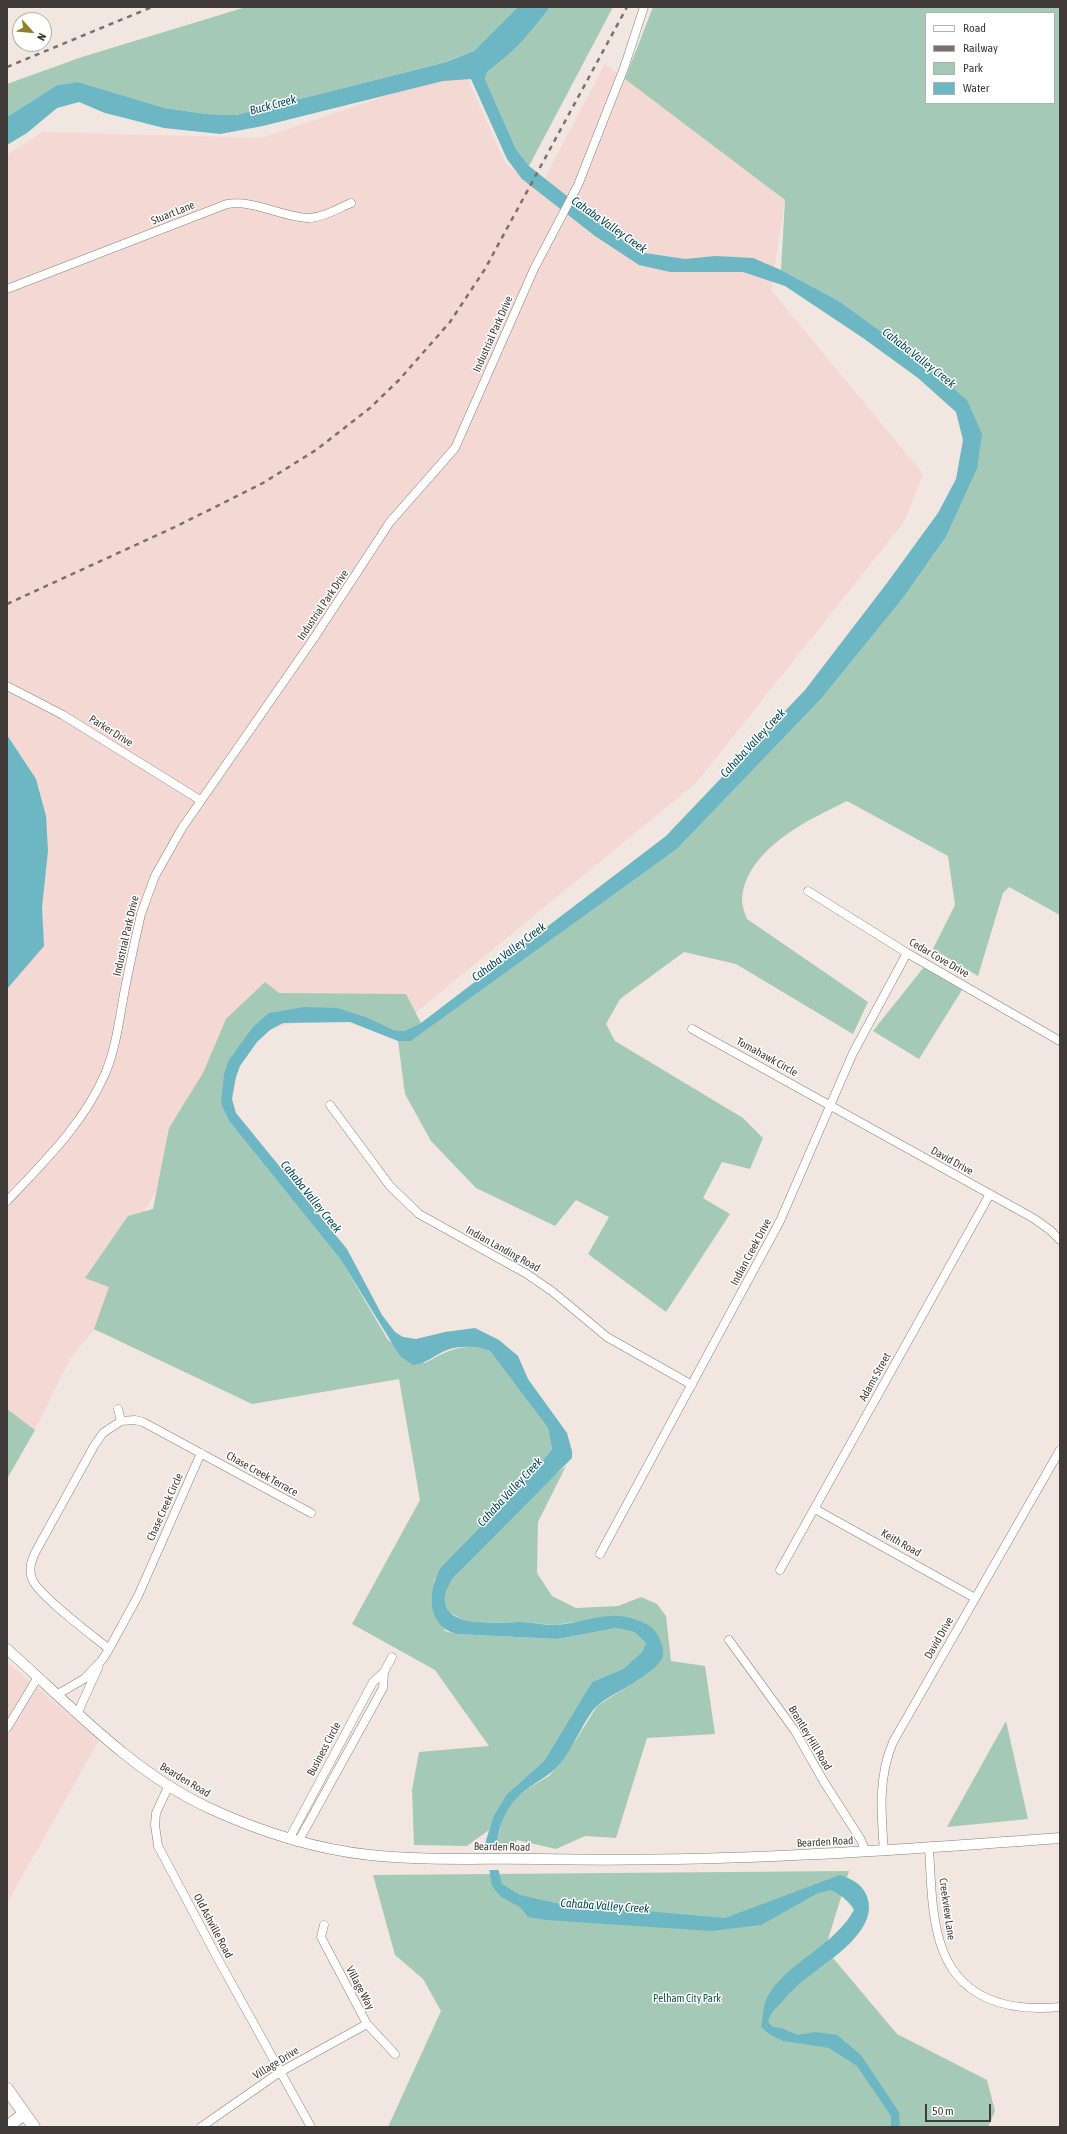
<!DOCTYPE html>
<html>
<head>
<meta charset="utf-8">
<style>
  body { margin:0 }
  #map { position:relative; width:1067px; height:2134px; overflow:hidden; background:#f2e6e0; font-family:"Asap Condensed",sans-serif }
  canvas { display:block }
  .frame { position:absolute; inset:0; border:8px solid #403b39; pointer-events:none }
  .legend { position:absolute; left:925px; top:12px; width:130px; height:92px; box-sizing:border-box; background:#fff; border:1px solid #b3b1b0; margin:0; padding:5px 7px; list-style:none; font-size:12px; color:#403b39 }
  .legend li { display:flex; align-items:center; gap:8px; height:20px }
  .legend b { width:20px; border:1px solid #b3b1b0 }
  .north { position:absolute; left:12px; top:12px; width:40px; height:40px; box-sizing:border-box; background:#fff; border:1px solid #b3b1b0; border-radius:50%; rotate:117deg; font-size:11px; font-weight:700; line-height:16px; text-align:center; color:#403b39 }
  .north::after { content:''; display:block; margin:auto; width:14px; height:18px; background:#908128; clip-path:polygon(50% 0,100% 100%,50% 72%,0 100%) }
  .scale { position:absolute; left:925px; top:2104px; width:66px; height:18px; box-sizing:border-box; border:2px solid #403b39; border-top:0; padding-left:5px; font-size:12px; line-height:14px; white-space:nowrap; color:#403b39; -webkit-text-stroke:3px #fff; paint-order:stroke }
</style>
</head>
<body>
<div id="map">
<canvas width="1067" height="2134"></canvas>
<div class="frame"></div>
<ul class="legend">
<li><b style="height:5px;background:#fff"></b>Road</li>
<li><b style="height:5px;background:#78716e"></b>Railway</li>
<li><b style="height:11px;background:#a5c9b7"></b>Park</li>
<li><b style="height:11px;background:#6cb7c3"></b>Water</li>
</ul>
<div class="north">N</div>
<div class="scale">50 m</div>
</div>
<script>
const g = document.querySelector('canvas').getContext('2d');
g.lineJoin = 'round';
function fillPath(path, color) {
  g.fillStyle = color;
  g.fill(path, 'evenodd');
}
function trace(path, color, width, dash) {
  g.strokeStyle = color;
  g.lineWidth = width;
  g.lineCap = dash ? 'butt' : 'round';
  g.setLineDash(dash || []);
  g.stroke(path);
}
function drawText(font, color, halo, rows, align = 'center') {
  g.font = font + ' "Asap Condensed",sans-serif';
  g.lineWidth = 3;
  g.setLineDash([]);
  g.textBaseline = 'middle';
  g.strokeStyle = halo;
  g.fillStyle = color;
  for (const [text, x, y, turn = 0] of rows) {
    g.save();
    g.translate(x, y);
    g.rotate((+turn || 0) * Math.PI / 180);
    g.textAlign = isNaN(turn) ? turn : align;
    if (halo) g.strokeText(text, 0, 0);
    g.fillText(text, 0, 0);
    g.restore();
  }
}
const industrial = new Path2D(`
  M605 64 785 200 771 290 923 474 904 522 696 783 414 1014H360L259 1029 144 1211 143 1272 71 1357 35 1430 7 1409V155L42 132 261 138 464 70 505 163 539 189Z
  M7 1662 99 1740 7 1903Z`);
const green = new Path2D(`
  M246 7H518L474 51 445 62 236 115 206 114 165 108 78 82 57 85 7 117V84L82 57Z
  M550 7H613L529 166 516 149 485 79 487 72C515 51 529 35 550 7Z
  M653 7H1060V915L1009 887 1003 893 978 976 933 949 955 905 948 856 847 801C808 820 744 850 742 901 742 906 745 914 747 919L868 1002 853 1034 736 964 684 952 620 999 606 1024 615 1041 743 1118 763 1138 750 1169 722 1162 703 1198 730 1214 666 1312 588 1254 609 1217 576 1200 555 1226 476 1188 431 1141 405 1094 398 1041H411L677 849 821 699 903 598 946 537 977 469 967 400 926 364 839 301 781 270 785 200 625 79ZM926 13H1054V103H926Z
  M924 967 962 990 919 1059 873 1031Z
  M265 982 279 993 406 994 421 1023 404 1031 394 1030 369 1018 338 1008 253 1027 221 1104 229 1121 341 1260 388 1340 425 1363C446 1351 465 1341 490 1351L548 1428 552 1449 533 1473 440 1568 434 1581 445 1631 456 1634 558 1639 616 1628 634 1632 646 1643 642 1652 623 1669 592 1682 544 1761 506 1795 493 1817 489 1830 467 1846 414 1845 412 1790 419 1752 489 1746 435 1670 352 1624 420 1500 399 1379 252 1404 94 1329 109 1287 85 1278 128 1216 153 1209 169 1128 203 1073 226 1019Z
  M7 1409 35 1430 7 1479Z
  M566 1466 538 1522 537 1573 552 1596 576 1608 618 1606 641 1597 657 1604 666 1616 671 1661 705 1666 715 1734 647 1738 616 1838 585 1836 556 1849 517 1840 512 1849 497 1844 503 1815 514 1799 527 1789 549 1776 566 1756 597 1706 649 1673 655 1631 639 1621 618 1616 554 1625 523 1622 478 1623 463 1620 449 1612 445 1604V1594L452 1579 546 1482Z
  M1006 1721 1028 1819 947 1827Z
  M849 1871 819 1969 833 1958 897 2034 987 2080 995 2111 988 2127H388L441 2011 423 1979 395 1955 373 1875Z`);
const water = new Path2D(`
  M518 7H550C529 35 515 51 487 72L485 79 516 149 529 166 638 252 685 259 716 256 753 258 781 270 839 301 926 364 967 400 982 434 977 469 946 537 903 598 821 699 677 849 411 1041H398L350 1022 283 1023 270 1030 257 1042 240 1066 236 1077 232 1099 236 1113 347 1249 382 1315 395 1332 403 1337 416 1339 445 1332 475 1328 499 1340 518 1356 528 1379 567 1433 572 1451V1458L452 1579C450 1584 446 1590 445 1596 441 1630 500 1622 520 1622 531 1622 542 1625 553 1625 575 1625 598 1614 619 1616 630 1617 648 1622 655 1631 659 1636 665 1650 663 1656 656 1675 614 1692 598 1705 588 1713 575 1743 566 1756 553 1774 544 1777 527 1789 496 1811 492 1849 502 1884L520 1895 555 1903 725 1918 840 1875C853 1879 865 1886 868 1900 877 1936 817 1967 796 1987 790 1992 786 1997 781 2003 775 2009 770 2013 768 2022L773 2027 781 2028 798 2035 815 2032 837 2035 861 2055 899 2112 900 2127H891V2116L857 2066 829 2048 783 2041 769 2034 761 2027C763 2017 763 2002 769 1994 791 1960 835 1945 854 1910 850 1902 840 1894 831 1890L818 1893 761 1925 711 1931 546 1920 528 1917 520 1907 501 1897 492 1886 485 1844 493 1817 506 1795 544 1761 592 1682 623 1669 642 1652 646 1643 634 1632 616 1628 558 1639 456 1634C426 1625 428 1592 440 1568L533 1473 552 1449 548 1428 490 1351C478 1346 460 1345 447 1350 434 1355 428 1363 413 1365L400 1356 341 1260 229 1121 221 1104 224 1074 229 1060 253 1027 269 1013 304 1007 338 1008 369 1018 394 1030 404 1031 421 1023 666 836 805 690 887 583 938 513 956 479 963 440 956 412 918 378 863 338 785 286 743 272H670L639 265 595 236 522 179 507 159 471 79 443 81 263 126 220 134 164 128 105 113 79 102 57 108 27 133 7 145V117L57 85 78 82 165 108 206 114 236 115 446 62 474 51Z
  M7 735 36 779 46 816 48 851 42 907 44 946 7 989Z`);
const pier = new Path2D(`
  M484 1850 500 1851V1870H487Z`);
const minor = new Path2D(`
  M7 289 227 204C255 200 279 216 307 218 322 218 337 209 351 203
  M7 686 63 715 200 800
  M808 891 907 953 1060 1041
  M692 1029 1033 1218 1050 1230 1060 1240
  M330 1105 390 1186 419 1214 527 1274 553 1292 607 1337 692 1385
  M7 1201C43 1163 84 1123 105 1074 116 1048 119 1021 124 994 129 967 135 941 141 914L155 876 182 828 314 638 390 522 455 448 534 269 578 185 624 68 644 7
  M118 1409 121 1421
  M815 1509 975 1598
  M600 1554 780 1221 853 1053 907 953
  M780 1570 990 1194
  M729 1640 795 1731 824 1782 861 1840 866 1852
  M109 1649C92 1635 42 1598 33 1581 28 1570 31 1561 36 1551L94 1446 103 1433 121 1421 135 1420 143 1422 311 1513
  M58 1694 84 1679 102 1660 109 1649 138 1596 201 1453
  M78 1712 98 1668
  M7 1728 38 1677
  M169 1785 156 1813 155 1825 158 1846 218 1959 311 2127
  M289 1839 373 1682 384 1672 392 1657
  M298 1842 383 1688 384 1672
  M929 1848C931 1879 931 1913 940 1942 957 1999 1007 2012 1060 2007
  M884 1851C881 1813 878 1777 893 1742L1060 1450
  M324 1925 321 1937 367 2024 395 2054
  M201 2127 280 2072 367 2024`);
const tertiary = new Path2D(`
  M7 1649C69 1704 133 1773 209 1808 261 1832 314 1849 370 1855 426 1861 483 1858 539 1859 713 1863 886 1851 1060 1838`);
const primary = new Path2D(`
  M7 2089 34 2127
  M7 2127 24 2114`);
const rail = new Path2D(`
  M7 67 152 7
  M7 604 177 526 263 483 316 450 370 408 399 380 450 322 485 269 627 7`);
const streetNames = [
  ["Stuart Lane",173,213,-22],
  ["Industrial Park Drive",493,334,-66],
  ["Industrial Park Drive",323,605,-56],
  ["Parker Drive",111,731,32],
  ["Industrial Park Drive",126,936,-77],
  ["Cedar Cove Drive",939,958,30],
  ["Tomahawk Circle",767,1057,29],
  ["David Drive",952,1161,29],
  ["Indian Landing Road",503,1249,29],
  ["Indian Creek Drive",751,1252,-62],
  ["Adams Street",875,1377,-61],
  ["Chase Creek Terrace",262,1474,29],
  ["Chase Creek Circle",165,1507,-66],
  ["Keith Road",901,1543,30],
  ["David Drive",939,1638,-60],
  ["Brantley Hill Road",810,1738,59],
  ["Business Circle",324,1749,-62],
  ["Bearden Road",185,1780,31],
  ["Bearden Road",825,1842,-3],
  ["Bearden Road",502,1847,1],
  ["Creekview Lane",947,1909,82],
  ["Old Ashville Road",213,1926,62],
  ["Village Way",360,1988,62],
  ["Village Drive",276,2063,-32]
];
const parkNames = [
  ["Pelham City Park",687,1999]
];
const waterNames = [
  ["Buck Creek",273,105,-15],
  ["Cahaba Valley Creek",609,225,35],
  ["Cahaba Valley Creek",919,358,38],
  ["Cahaba Valley Creek",753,743,-47],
  ["Cahaba Valley Creek",509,952,-37],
  ["Cahaba Valley Creek",311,1197,51],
  ["Cahaba Valley Creek",510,1492,-47],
  ["Cahaba Valley Creek",605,1906,4]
];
fillPath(industrial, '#f3d8d3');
fillPath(green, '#a5c9b7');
fillPath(water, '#6cb7c3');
fillPath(pier, '#f2e6e0');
trace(minor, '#8a807a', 9);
trace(tertiary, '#8a807a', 11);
trace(primary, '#8a807a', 13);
trace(minor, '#fff', 8);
trace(tertiary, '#fff', 10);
trace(primary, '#fff', 12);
trace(rail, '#78716e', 2.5, [5, 5]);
drawText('11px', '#403b39', '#fff', streetNames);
drawText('11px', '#115d40', '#fff', parkNames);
drawText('italic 12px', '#024a53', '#fff', waterNames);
</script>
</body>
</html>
